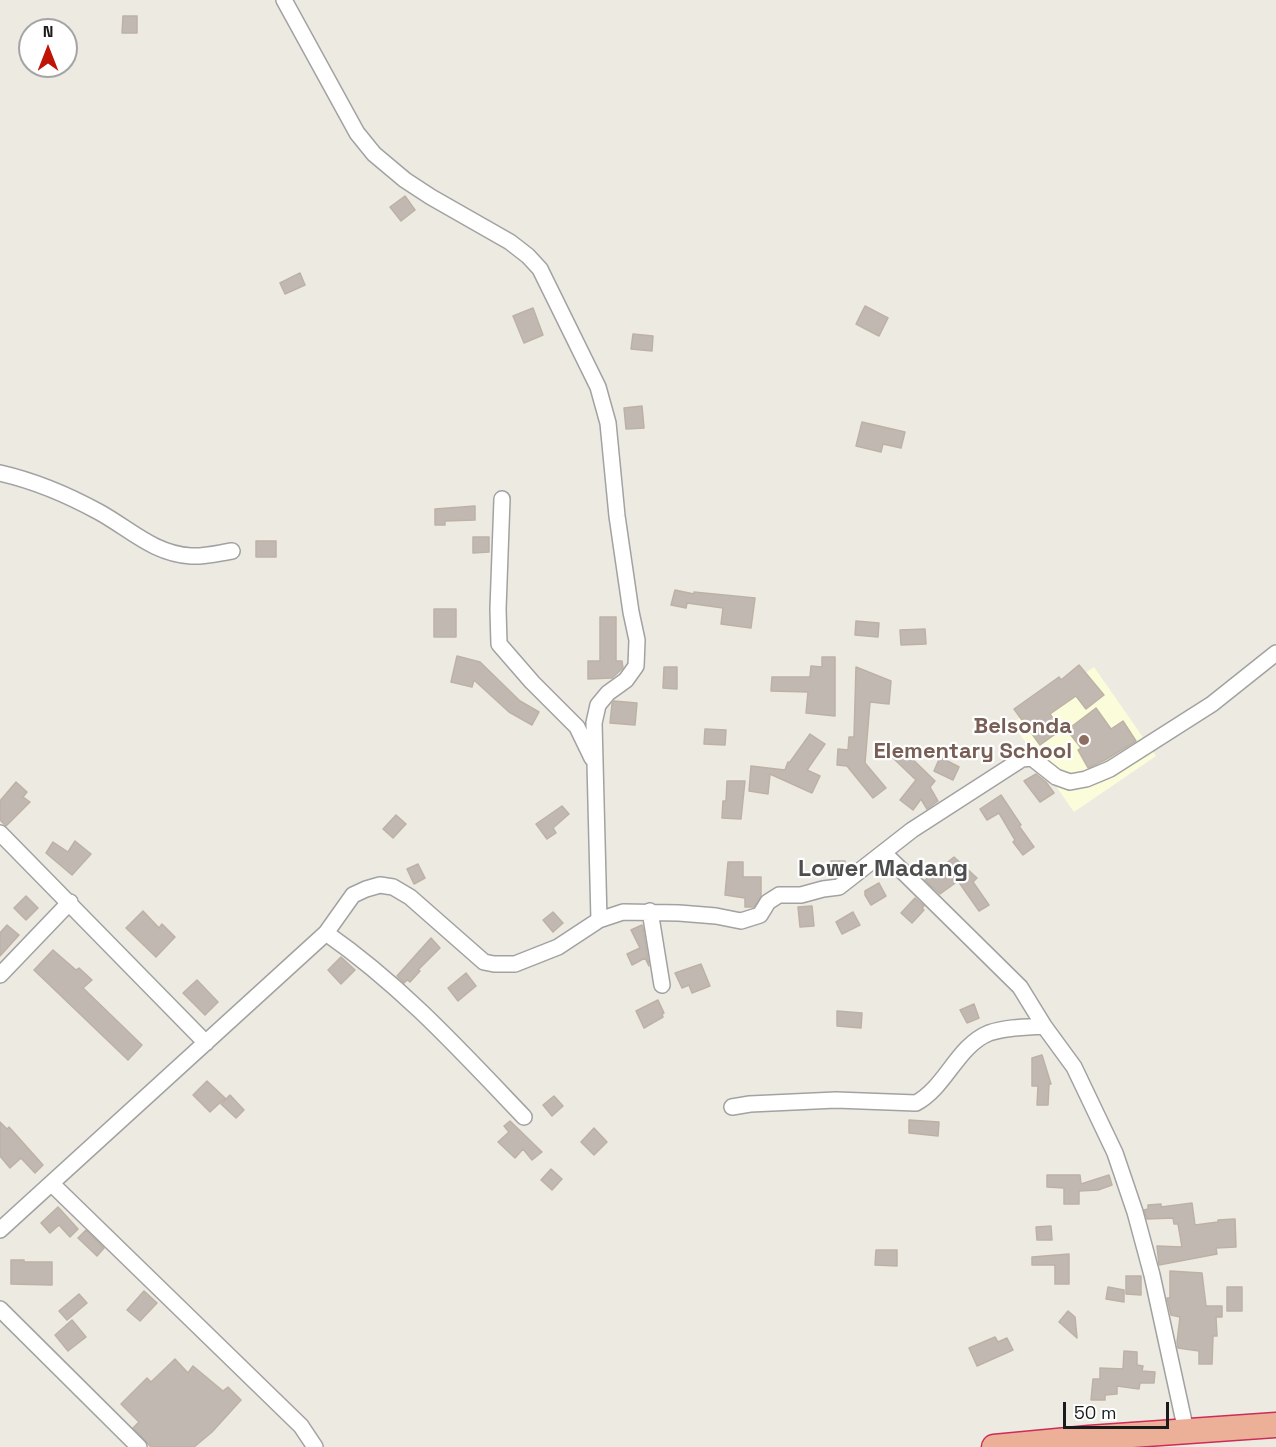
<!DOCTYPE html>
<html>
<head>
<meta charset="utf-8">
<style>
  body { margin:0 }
  #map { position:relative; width:1276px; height:1447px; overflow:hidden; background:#edeae1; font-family:"Space Grotesk",sans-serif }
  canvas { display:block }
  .north { position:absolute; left:18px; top:18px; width:60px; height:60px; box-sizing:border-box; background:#fff; border:2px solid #a4a4a4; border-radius:50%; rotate:0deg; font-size:16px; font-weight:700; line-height:24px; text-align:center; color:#1b1b1b }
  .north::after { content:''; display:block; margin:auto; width:21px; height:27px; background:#bf1408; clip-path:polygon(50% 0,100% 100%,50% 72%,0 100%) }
  .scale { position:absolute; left:1063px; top:1402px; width:106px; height:27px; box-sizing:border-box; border:3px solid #1b1b1b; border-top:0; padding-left:8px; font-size:18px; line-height:21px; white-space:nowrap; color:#1b1b1b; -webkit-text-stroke:4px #fff; paint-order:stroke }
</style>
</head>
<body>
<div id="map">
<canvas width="1276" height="1447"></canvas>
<div class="north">N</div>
<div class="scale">50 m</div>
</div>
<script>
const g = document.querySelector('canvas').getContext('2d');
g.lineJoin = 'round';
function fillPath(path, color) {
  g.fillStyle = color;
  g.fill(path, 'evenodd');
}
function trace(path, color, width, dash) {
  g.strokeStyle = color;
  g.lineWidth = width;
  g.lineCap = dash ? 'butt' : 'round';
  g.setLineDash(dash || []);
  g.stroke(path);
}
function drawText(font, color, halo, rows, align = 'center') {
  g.font = font + ' "Space Grotesk",sans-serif';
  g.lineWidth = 4.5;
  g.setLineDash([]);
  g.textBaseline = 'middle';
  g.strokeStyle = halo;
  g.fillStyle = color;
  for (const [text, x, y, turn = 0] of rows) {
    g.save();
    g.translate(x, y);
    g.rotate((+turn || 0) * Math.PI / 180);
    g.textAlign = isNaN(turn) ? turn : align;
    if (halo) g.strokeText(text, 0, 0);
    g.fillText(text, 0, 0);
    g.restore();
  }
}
const education = new Path2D(`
  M1094 667 1156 756 1074 812 1012 723Z`);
const building = new Path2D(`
  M123 16H137V33H122Z
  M405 196 415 210 401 221 390 207Z
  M300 273 305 285 285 294 280 283Z
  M865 306 888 318 879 336 856 324Z
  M533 308 543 335 524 343 513 316Z
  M633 334 653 336 652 351 631 349Z
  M642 406 644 428 626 429 624 408Z
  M862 422 905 432 901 448 883 444 881 452 856 446Z
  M475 506V520L445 521V525H435V509Z
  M473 537H489V552L473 553Z
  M256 541H276V557H256Z
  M675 590 694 594V592L755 598 751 628 721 624 723 608 687 603 686 608 671 605Z
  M434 609H456V637H434Z
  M600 617H616V661H622L623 668 612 678 588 679V661H600Z
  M856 621 879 623 878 637 855 635Z
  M925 629 926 644 901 645 900 630Z
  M457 656 480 662 520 701 539 712 532 725 509 712 474 680 472 687 451 682Z
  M822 657H835V716L806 713 808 692 771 691 772 677H810L811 666 822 667Z
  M1079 665 1104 695 1086 709 1076 696 1050 714 1061 730 1040 745 1014 709 1059 677 1061 680Z
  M664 667H677V689L663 688Z
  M856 667 891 681 889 704 870 702 865 763 886 788 873 798 847 766 837 765 838 749 848 750 849 737H854Z
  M614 701 637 703 635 725 610 723 612 704Z
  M1096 708 1111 729 1123 721 1136 741 1105 760 1088 768 1078 750 1081 748 1067 730Z
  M705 729 726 730 725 745 704 744Z
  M810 734 825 744 807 770 820 776 812 793 770 774 768 794 749 791 751 766 785 770 788 762H790Z
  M901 748 935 781 930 787 938 801 927 809 921 799 913 810 900 800 916 780 892 757Z
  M940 757 959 767 953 780 934 771Z
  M1036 774 1046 782 1054 793 1040 802 1024 781Z
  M727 781H745L741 819 722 818 723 801H726Z
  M16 782 27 792 23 797 30 802 6 826 0 820V801Z
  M1001 795 1021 825 1019 826 1034 847 1023 855 1013 842 1015 840 999 813 987 820 980 809Z
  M562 806 569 814 553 828 556 833 547 839 536 824Z
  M396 815 406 824 393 838 383 829Z
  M75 841 91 854 72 875 46 853 53 842 68 852Z
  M954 857 977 878 973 882 989 905 979 911 958 881 940 894 925 880Z
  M831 861H845V870L841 873H831Z
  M728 862H743V877H761V896L754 907H745V898L725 895Z
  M418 864 425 878 414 884 407 869Z
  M879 883 886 896 871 905 865 895V891Z
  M26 896 38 908 26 920 14 908Z
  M915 898 924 906 922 908 924 910 912 923 901 913Z
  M812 906 814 926 800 927 798 907Z
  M143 911 159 928 162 924 175 937 156 957 126 928Z
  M553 912 563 923 553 932 543 920Z
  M853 912 860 925 842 934 836 922Z
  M7 925 19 935 0 956V933Z
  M642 925 643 928 649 966 645 958 632 965 627 954 640 948 631 930Z
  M431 938 440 948 418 970 420 971 410 982 407 980 404 983 397 976Z
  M53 950 76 970 79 968 92 980 83 988 142 1045 128 1060 34 970Z
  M341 957 355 970 341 984 328 970Z
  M701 964 710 986 692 993 689 985 682 988 675 973Z
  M466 973 476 986 458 1001 448 988Z
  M197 980 218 1002 205 1015 183 993Z
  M658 1000 664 1013 662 1014 663 1017 644 1028 636 1011Z
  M974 1004 979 1018 967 1023 960 1010Z
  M837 1011 862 1013 861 1028 837 1026Z
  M1042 1055 1051 1084H1049L1048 1105H1037L1038 1086H1032V1058Z
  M207 1081 225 1098 210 1112 193 1095Z
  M230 1095 244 1110 236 1118 221 1104Z
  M554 1096 563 1106 552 1116 543 1105Z
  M909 1120 939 1122 938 1136 909 1133Z
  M510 1121 542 1152 532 1160 523 1149 515 1158 498 1142 509 1132 504 1126Z
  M0 1122 7 1129 9 1127 43 1165 35 1173 21 1158 10 1168 0 1156Z
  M594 1128 607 1142 594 1155 581 1142Z
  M551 1169 562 1179 552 1190 541 1180Z
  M1047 1175H1080L1081 1184 1109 1175 1112 1185 1098 1190 1079 1191V1204H1064V1188L1047 1187Z
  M1192 1203 1195 1225 1218 1222V1220L1235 1219 1236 1247 1216 1248 1217 1254 1159 1265 1157 1246 1182 1247 1178 1224H1174L1173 1218 1147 1219 1144 1210 1148 1209V1205L1161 1204V1207Z
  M58 1207 78 1229 70 1237 59 1225 50 1233 41 1223Z
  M1051 1226 1052 1240H1037L1036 1227Z
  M86 1230 104 1248 97 1256 78 1238Z
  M876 1250H897V1266L875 1265Z
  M1069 1254V1284H1055V1265H1032V1257Z
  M11 1260H24V1262H52V1285L11 1284Z
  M1170 1271 1202 1273 1206 1306H1222V1317H1216L1217 1336H1213L1212 1364H1199V1351L1178 1348 1177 1342 1180 1317 1171 1315 1167 1298H1170Z
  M1126 1276H1141V1295L1126 1294Z
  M1108 1287 1124 1290V1302L1106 1299Z
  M1227 1287H1242V1311H1227Z
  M144 1291 157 1303 140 1321 127 1310Z
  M79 1294 87 1303 67 1320 59 1311Z
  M1068 1311 1075 1317 1077 1338 1059 1322Z
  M72 1320 86 1337 68 1351 55 1335Z
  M995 1337 998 1342 1007 1338 1013 1350 977 1366 969 1348Z
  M1124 1351 1137 1352V1365L1143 1366 1142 1371 1155 1372 1154 1383H1140L1139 1389 1117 1386V1394L1105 1395V1400H1091L1093 1379H1100V1368L1123 1369Z
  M175 1359 188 1373 193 1366 223 1391 228 1387 241 1400 212 1432 194 1447H151L133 1428 139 1422 121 1404 147 1378 151 1382Z`);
const minor = new Path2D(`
  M284 0 357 133 374 154 405 180 431 197 510 242 528 256 540 269 598 387 608 423 617 516 631 612 637 640 636 666 626 680 608 693 598 705 594 723 599 920
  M0 473C35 481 68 495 99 512 130 529 154 554 191 556 204 557 219 553 232 551
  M502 499 498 609 499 644 532 682 577 727 592 758
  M0 833 206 1043
  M884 853 1020 987 1044 1026 1074 1067 1115 1153 1135 1212 1152 1275 1186 1431
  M650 911 662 985
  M326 933C402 986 460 1050 524 1117
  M0 975 70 902
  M732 1107 750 1104 836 1100 916 1103C946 1087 957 1046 989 1033 1006 1027 1026 1027 1044 1026
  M52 1184 301 1426 315 1447
  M0 1230 326 933 353 895 366 889 380 885 393 887 410 897 484 962 494 964H515L558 947 599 920 623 912 679 913 716 916 741 921 760 915 768 902 779 895H801L823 889 839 887 912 830 1022 759 1032 758 1056 777 1070 782 1086 779 1110 769 1212 704 1276 653
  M0 1309 139 1447`);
const trunk = new Path2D(`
  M994 1447 1089 1438 1276 1425`);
const markers = [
  [1084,740,6,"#8d6e63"]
];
const educationNames = [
  ["Belsonda",1072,727],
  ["Elementary School",1072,752]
];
const neighbourhoodNames = [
  ["Lower Madang",883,869]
];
fillPath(education, '#fbfdda');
fillPath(building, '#c1b9b1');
trace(building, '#bdb1a5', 1.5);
trace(minor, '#a2a2a2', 18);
trace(trunk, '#ce2b58', 27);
trace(minor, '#fff', 15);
trace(trunk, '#ecb099', 24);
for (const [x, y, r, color] of markers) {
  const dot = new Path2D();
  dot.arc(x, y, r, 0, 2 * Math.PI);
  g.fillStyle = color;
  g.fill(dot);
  trace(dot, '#fff', 2);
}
drawText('bold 22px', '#785e54', '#fff', educationNames, 'right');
drawText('bold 24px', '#4e4e4e', '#fff', neighbourhoodNames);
</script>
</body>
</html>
